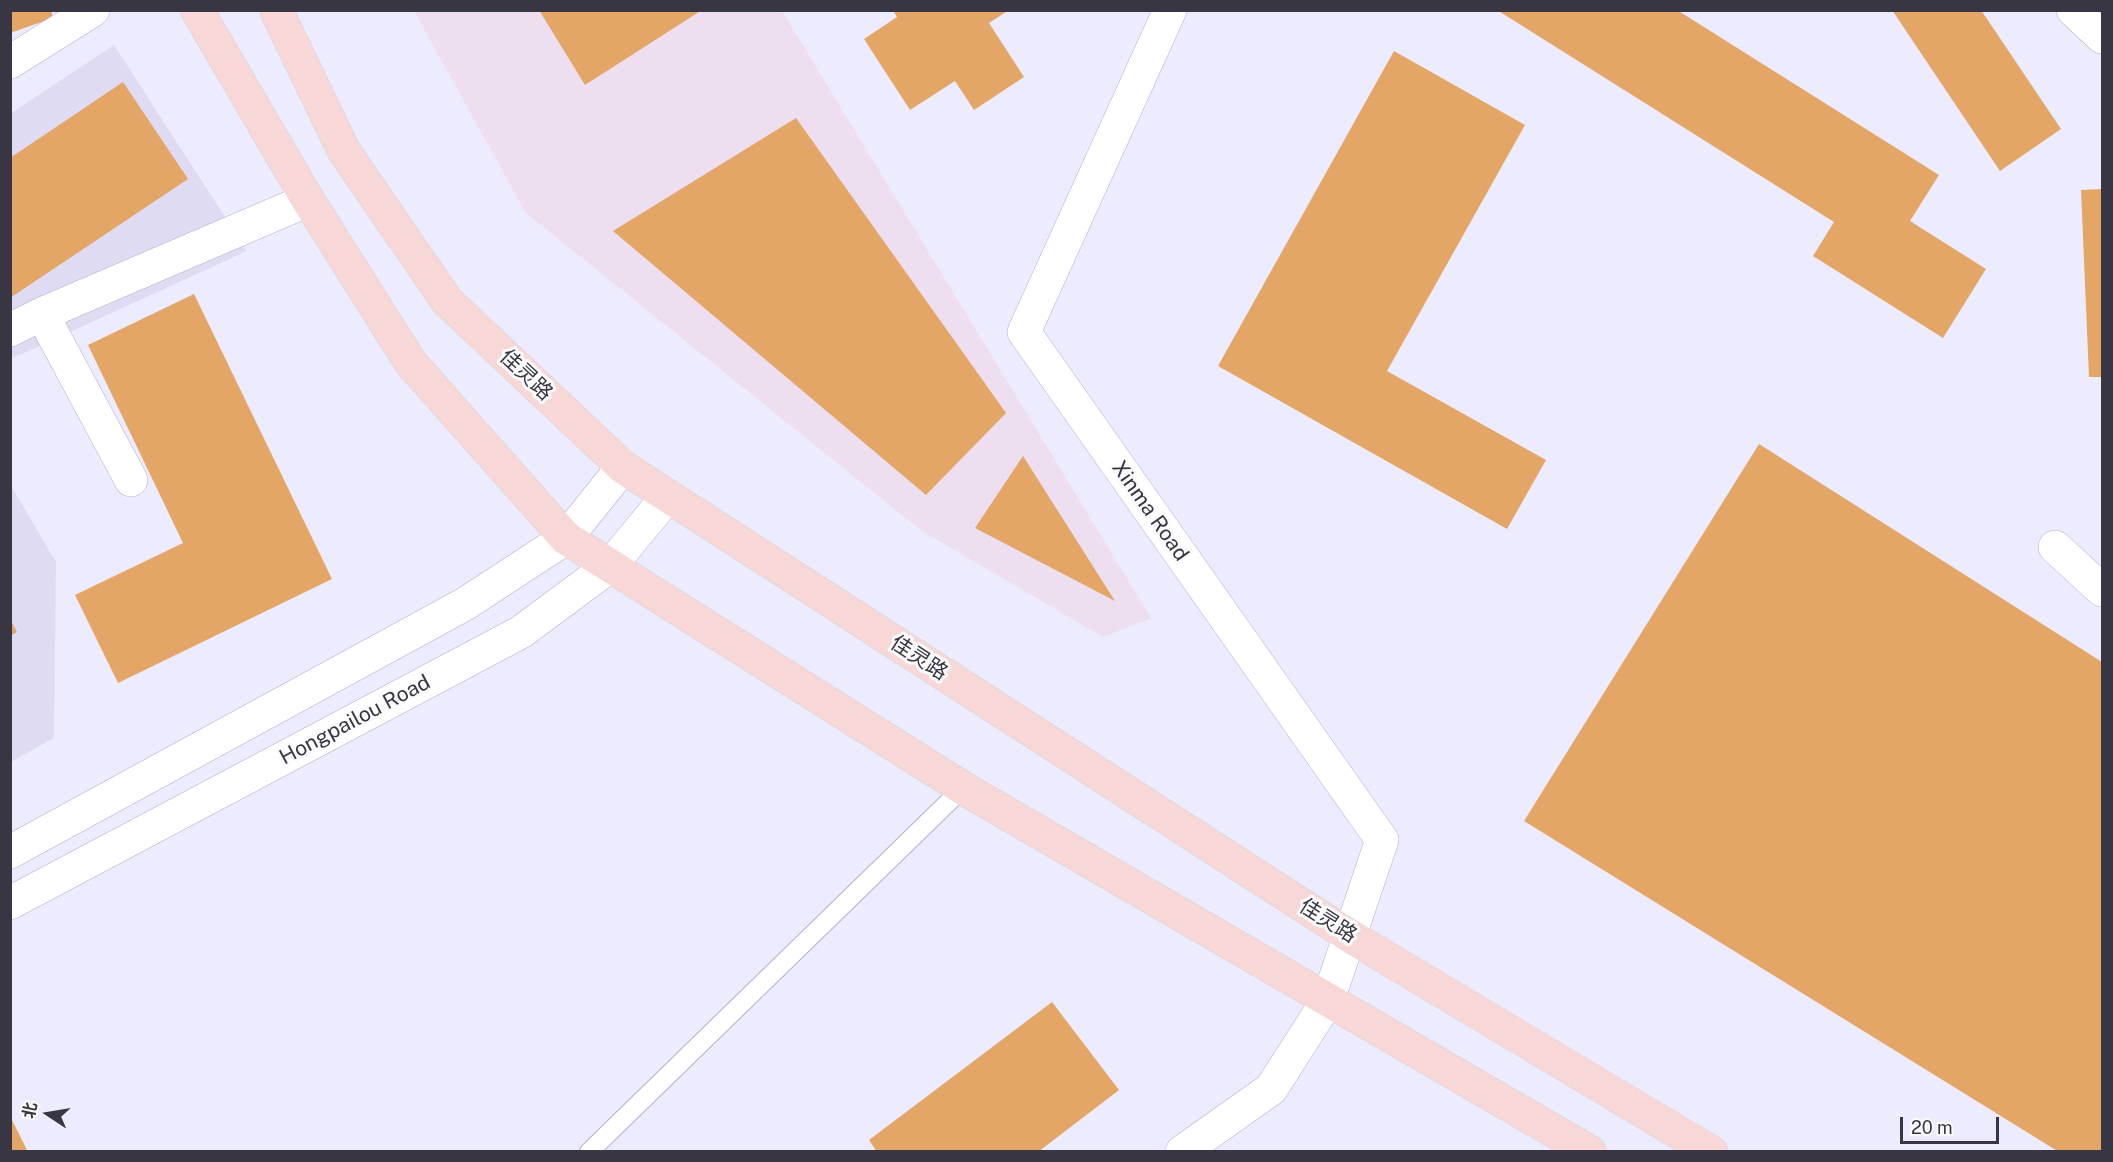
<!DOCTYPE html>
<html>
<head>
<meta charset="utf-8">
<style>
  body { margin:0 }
  #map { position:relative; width:2113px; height:1162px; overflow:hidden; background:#edebfe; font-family:"Public Sans","Noto Sans SC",sans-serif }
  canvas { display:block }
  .frame { position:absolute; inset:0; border:12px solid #383643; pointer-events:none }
  .north { position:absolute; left:18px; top:1084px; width:60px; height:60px; -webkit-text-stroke:4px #fbfbfb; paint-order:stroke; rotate:282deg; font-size:16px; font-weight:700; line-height:24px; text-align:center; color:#383643 }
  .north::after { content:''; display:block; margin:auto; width:21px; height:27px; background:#383643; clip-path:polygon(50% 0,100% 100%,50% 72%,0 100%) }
  .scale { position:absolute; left:1900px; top:1117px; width:99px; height:27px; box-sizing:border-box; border:3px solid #383643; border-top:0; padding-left:8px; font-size:18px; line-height:21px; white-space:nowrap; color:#383643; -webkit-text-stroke:4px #fbfbfb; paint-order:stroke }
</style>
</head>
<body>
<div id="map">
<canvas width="2113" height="1162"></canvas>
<div class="frame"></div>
<div class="north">北</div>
<div class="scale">20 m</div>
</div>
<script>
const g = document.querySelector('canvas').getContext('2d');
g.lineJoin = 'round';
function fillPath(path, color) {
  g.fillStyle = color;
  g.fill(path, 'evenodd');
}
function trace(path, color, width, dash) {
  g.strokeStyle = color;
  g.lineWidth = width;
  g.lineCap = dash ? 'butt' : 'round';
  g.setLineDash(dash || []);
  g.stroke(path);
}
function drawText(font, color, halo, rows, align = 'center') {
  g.font = font + ' "Public Sans","Noto Sans SC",sans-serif';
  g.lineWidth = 6;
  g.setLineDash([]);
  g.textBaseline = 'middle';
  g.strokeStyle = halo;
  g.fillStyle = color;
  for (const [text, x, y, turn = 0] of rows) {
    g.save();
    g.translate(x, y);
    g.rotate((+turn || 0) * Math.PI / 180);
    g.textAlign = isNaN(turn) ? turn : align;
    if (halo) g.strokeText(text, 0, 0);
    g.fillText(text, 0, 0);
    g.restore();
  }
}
const commercial = new Path2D(`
  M414 11H782L1151 618 1103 637 922 531 526 213Z`);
const built = new Path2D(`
  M114 45 247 251 11 359V113Z
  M10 484 56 562 54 738 11 762Z`);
const building = new Path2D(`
  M10 10H51L53 18 10 33Z
  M539 10H702L585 85Z
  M893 10H1009L989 23 1024 77 974 110 955 81 910 110 864 39 897 17Z
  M1497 10H1677L1939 175 1910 221 1986 269 1943 338 1813 256 1834 222Z
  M1892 10H1981L2061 129 2000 171Z
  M1394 51 1525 125 1387 371 1546 460 1507 529 1218 366Z
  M123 82 188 179 10 298V158Z
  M796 118 1006 413 926 495 613 231Z
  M2102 189V377H2089L2081 190Z
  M194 294 332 579 118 683 75 595 183 543 88 345Z
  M1759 444 2102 662V1152H2059L1524 821Z
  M1023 456 1115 601 975 528Z
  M10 619 17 632 10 636Z
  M1052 1002 1119 1090 1038 1152H877L869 1140Z
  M10 1116 28 1152H10Z`);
const service = new Path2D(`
  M589 1152 963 788`);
const minor = new Path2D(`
  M1170 10 1024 332 1382 840 1328 1000 1271 1089 1182 1152
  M10 62 93 10
  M42 314 131 480
  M10 330 42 314 308 200
  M2055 547 2102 590`);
const tertiary = new Path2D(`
  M2073 10 2102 37
  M10 852 465 604 566 538 623 467
  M10 903 521 632 610 566 668 496`);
const primary = new Path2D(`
  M197 10 308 200 411 363 566 538 963 788 1590 1152
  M276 10 344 151 447 301 623 467 1350 936 1711 1152`);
const streetNames = [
  ["佳灵路",526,375,43],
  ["Xinma Road",1150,511,55],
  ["佳灵路",919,658,33],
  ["Hongpailou Road",355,720,-28],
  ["佳灵路",1328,921,32]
];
fillPath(commercial, '#eddef0');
fillPath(built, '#dedbf3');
fillPath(building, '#e4a667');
trace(service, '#b4afce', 20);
trace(minor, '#b4afce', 34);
trace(tertiary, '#b4afce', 34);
trace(primary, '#d3d3d6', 34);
trace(service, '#fff', 18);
trace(minor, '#fff', 33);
trace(tertiary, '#fff', 33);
trace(primary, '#f8d7d7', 33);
drawText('21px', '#383643', '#fbfbfb', streetNames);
</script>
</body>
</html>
